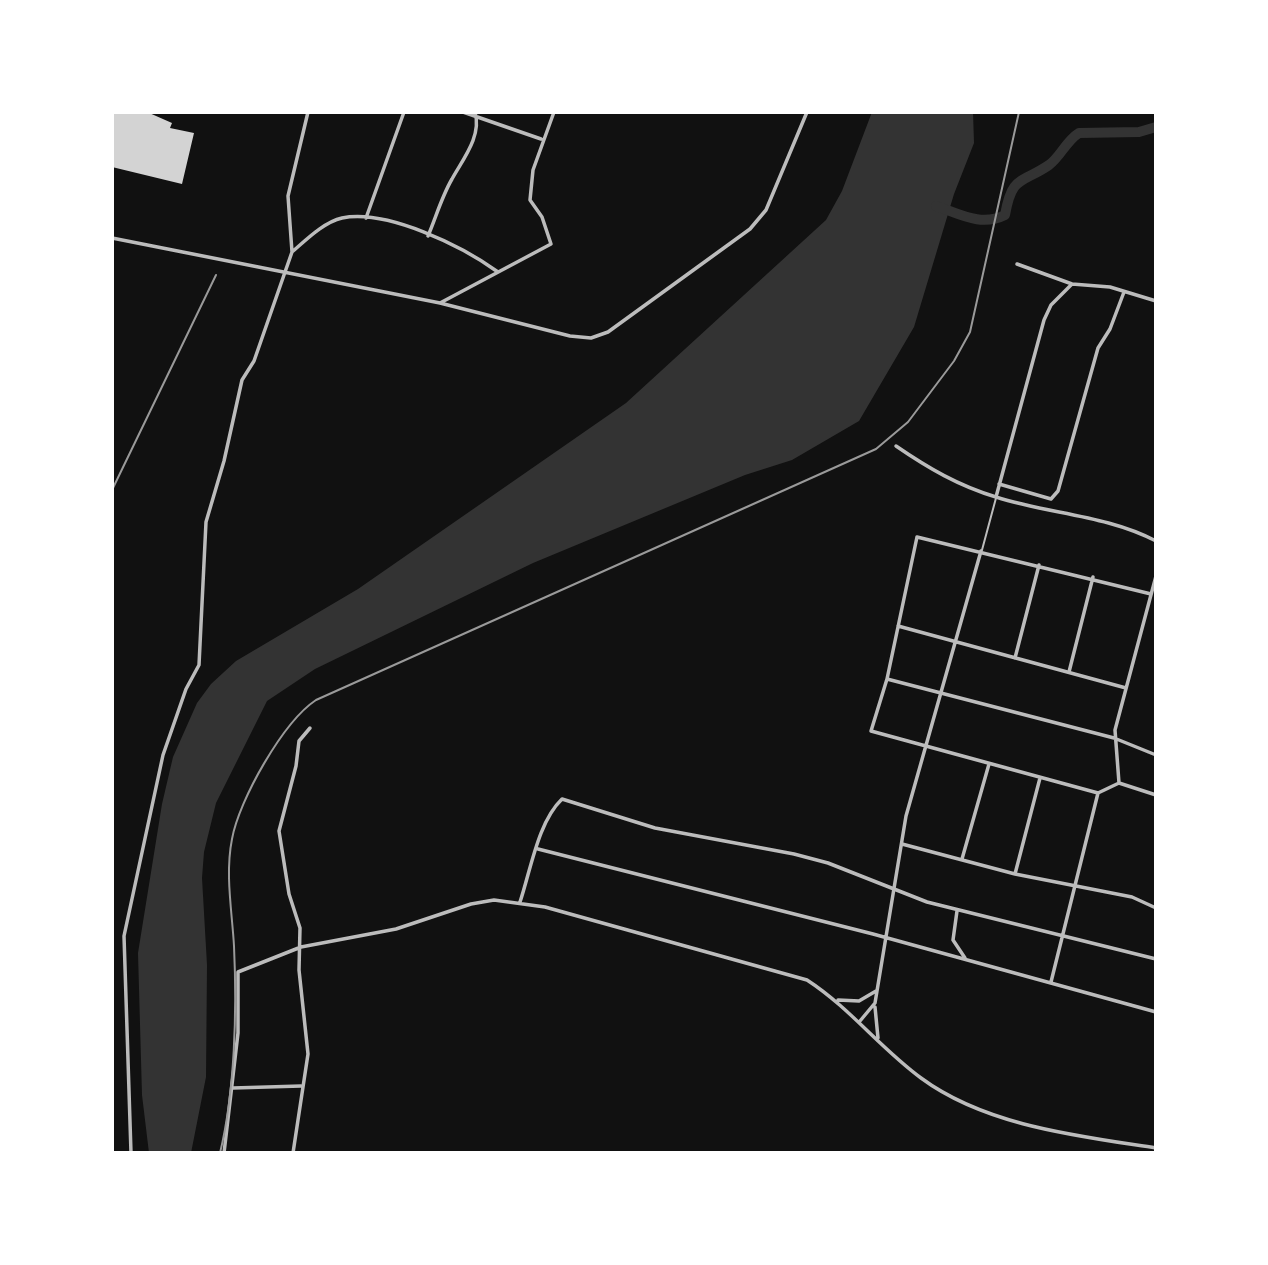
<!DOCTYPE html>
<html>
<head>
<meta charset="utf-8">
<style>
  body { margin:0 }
  #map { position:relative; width:1268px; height:1265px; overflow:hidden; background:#111; font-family:"Source Serif 4",serif }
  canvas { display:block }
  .frame { position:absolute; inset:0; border:114px solid #fff; pointer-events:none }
</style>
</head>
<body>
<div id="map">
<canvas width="1268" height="1265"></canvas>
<div class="frame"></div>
</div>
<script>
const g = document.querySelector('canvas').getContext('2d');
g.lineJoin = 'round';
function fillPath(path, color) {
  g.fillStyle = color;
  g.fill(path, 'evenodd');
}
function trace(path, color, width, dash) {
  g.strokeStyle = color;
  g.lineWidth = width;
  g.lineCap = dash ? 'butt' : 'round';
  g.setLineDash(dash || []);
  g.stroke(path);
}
const water = new Path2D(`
  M872 112H973L974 143 954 194 914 327 859 421 792 460 745 475 533 563 315 669 267 701 216 803 204 852 202 878 207 965 206 1077 191 1153H149L142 1095 138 953 162 804 173 757 197 703 211 684 236 661 358 589 626 403 826 220 842 191Z`);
const river = new Path2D(`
  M936 206C960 214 981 227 1005 215 1012 175 1021 184 1049 165 1061 156 1066 141 1079 133L1139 132 1156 127`);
const building = new Path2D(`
  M112 112H147L172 123 170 128 194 133 182 184 112 167Z`);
const service = new Path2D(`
  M982 550 996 498`);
const minor = new Path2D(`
  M463 112 541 139
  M366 218 404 112
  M428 236C436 217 442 196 452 179 463 159 482 136 475 112
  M112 238 440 303 570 336 591 338 608 332 750 229 766 210 807 112
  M292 252C306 240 324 222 342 218 387 209 462 246 498 272
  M1017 264 1072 284 1110 287 1156 301
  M440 303 551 244 542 217 530 200 533 170 554 112
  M896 446C928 468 959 486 996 497 1049 514 1106 515 1156 541
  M999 484 1051 499 1058 491 1098 348 1110 329 1124 292
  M996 497 1044 320 1051 305 1072 284
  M1151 594 917 537 887 679 871 731 1098 793 1119 783 1156 795
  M898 626 1126 688
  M1015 658 1039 565
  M1069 672 1093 577
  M887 679 1114 738 1156 755
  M1119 783 1115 730 1156 576
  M902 844 1015 874 1132 897 1156 908
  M538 849 873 934 1156 1012
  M962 859 989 764
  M1015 874 1040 778
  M520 902C531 869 538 822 562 799L655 828 794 854 828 863 927 902 1156 959
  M957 911 953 940 965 958
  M1051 982 1098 793
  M838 1000 859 1001 876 991
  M875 1007 878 1038
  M860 1021 875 1003 906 816 981 551
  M233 1088 301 1086
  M131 1153 124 936 163 755 186 689 199 665 206 522 224 461 242 380 254 361 292 252 288 196 308 112
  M224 1153 238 1033V972L301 947 396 929 471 904 494 900 545 907 807 980C850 1008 880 1048 921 1078 986 1126 1078 1136 1156 1148
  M293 1153 308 1054 299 970 300 928 289 894 279 831 296 766 299 741 310 728`);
const rail = new Path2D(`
  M112 490 216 275
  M220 1153C235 1091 237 1010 234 946 232 911 225 874 232 839 239 800 283 722 316 700L876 449 908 422 954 361 970 332 1019 112`);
fillPath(water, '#333');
trace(river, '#333', 10);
fillPath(building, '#d3d3d3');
trace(service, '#bcbcbc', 2);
trace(minor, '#bcbcbc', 3.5);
trace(rail, '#9a9a9a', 2);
</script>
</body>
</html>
